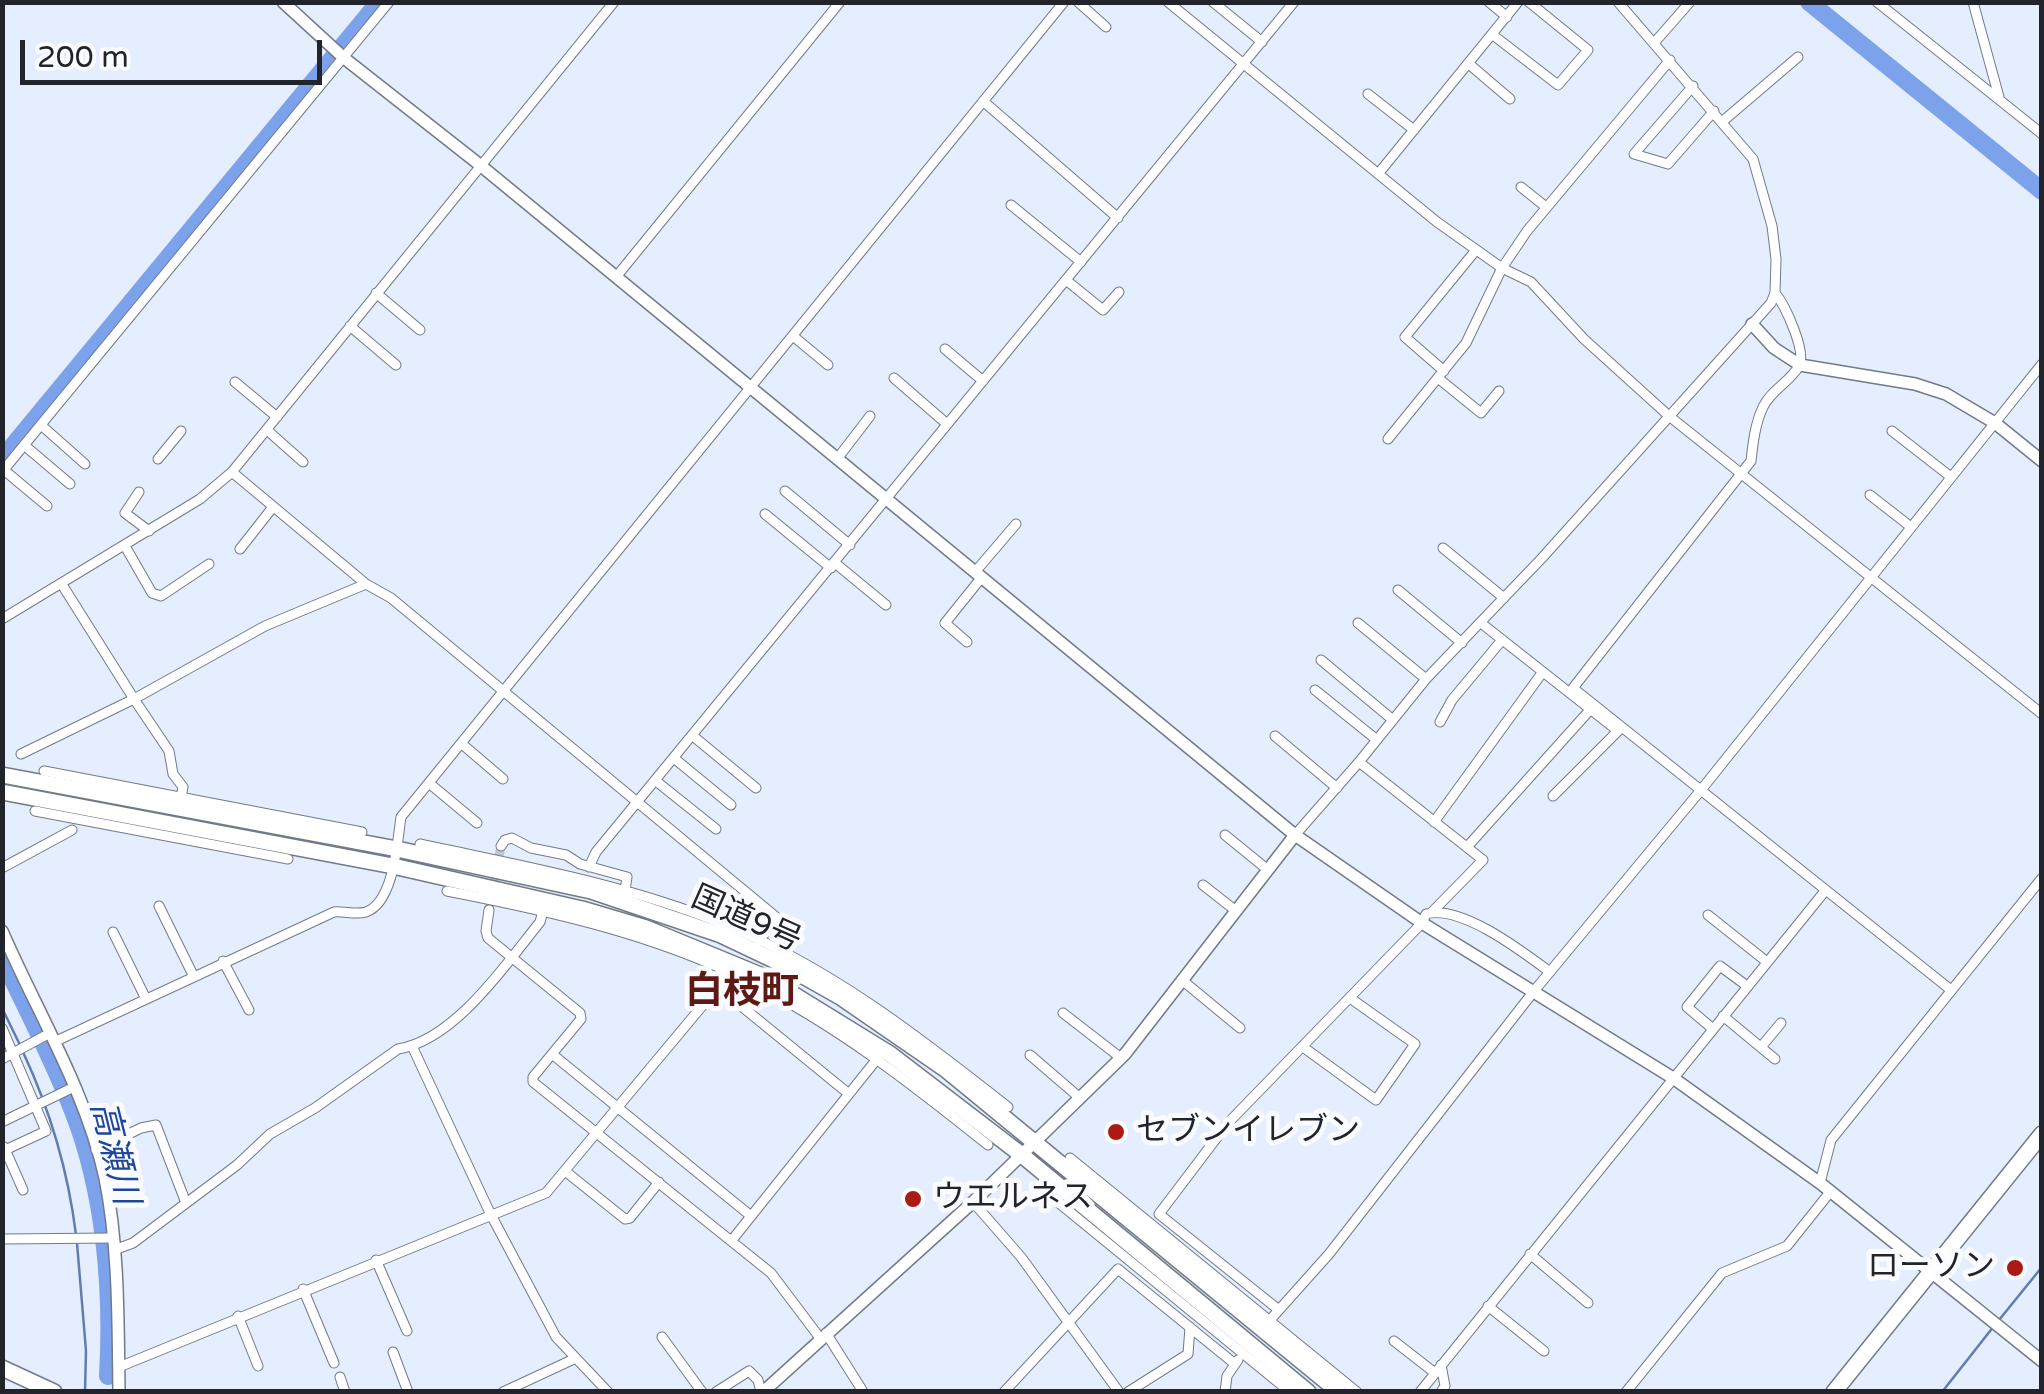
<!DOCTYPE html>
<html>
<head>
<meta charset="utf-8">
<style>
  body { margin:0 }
  #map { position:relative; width:2044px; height:1394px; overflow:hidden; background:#e5eefe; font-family:"Varela Round",sans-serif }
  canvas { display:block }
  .frame { position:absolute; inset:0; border:5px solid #21242a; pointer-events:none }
  .scale { position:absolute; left:20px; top:40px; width:302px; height:45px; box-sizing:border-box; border:5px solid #21242a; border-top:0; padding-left:12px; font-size:30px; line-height:35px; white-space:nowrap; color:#21242a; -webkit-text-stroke:8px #f9fbfe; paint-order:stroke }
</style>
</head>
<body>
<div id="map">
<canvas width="2044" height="1394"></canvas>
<div class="frame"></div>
<div class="scale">200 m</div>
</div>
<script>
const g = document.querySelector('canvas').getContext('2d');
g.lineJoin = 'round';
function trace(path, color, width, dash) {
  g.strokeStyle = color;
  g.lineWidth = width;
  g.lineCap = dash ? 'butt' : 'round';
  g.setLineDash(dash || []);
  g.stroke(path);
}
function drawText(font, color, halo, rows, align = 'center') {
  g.font = font + ' "Varela Round","Noto Sans JP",sans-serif';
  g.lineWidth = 10;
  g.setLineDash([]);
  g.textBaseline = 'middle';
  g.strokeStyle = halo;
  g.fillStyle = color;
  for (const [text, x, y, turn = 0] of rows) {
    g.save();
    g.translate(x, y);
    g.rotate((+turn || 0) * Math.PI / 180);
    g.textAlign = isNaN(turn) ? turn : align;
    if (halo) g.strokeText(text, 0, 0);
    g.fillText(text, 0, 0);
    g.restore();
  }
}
const stream = new Path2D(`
  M2 1008 20 1045
  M23 1052C51 1112 68 1170 76 1235
  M77 1243 86 1351 85 1392
  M1999 1320 2042 1267
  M1942 1392 1994 1326`);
const river = new Path2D(`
  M1809 2 2042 191
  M2 459 379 2
  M2 957C26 1008 53 1059 73 1111 105 1192 113 1290 108 1376`);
const minorTunnel = new Path2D(`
  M489 910 501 846`);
const minor = new Path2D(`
  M1078 2 1106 27
  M1168 2 1437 222 1502 268 1531 282 1584 339 1669 416 2042 714
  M1213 2 1262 42
  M1489 2 1507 17
  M1877 2 2042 134
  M1973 2 1999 97
  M1493 35 1558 85 1588 50 1529 2
  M1655 42 1690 2
  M1469 64 1510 99
  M1693 86 1634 154 1668 164 1714 111
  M1368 94 1414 130
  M983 101 1118 218
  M1723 121 1798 57
  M1378 174 1518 2
  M1521 187 1546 207
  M1011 205 1081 262
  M616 277 840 2
  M1066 280 1103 310 1119 292
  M376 293 420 330
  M1775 293C1785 305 1807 352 1799 366 1790 382 1771 390 1763 407 1755 424 1753 443 1751 461L1573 688 1951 990
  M350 326 396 365
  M793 336 828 365
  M945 349 983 381
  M1444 371 1405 337 1476 250
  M894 378 947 424
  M1438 378 1481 413 1499 391
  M235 382 277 417
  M41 425 85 464
  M267 430 303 462
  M1892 431 1951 477
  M1388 439 1466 343 1502 268 1527 231 1670 60
  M24 445 70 484
  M158 459 181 431
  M837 459 870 416
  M4 470 47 506
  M2 472 389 2
  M232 472 366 584 391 598 776 917 759 941
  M785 491 850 545
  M139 492 125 513 149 531
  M1870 495 1911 527
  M765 514 831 568
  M125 546 152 593 161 596 209 564
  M1443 548 1504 598
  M240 549 273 507
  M835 563 886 605
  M975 572 1016 524
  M61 583 134 699 265 626 366 584
  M1398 590 1462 643
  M2 619 200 499 232 472 614 2
  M1358 623 1426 679
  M1481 623 1618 731 1553 796
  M967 642 945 623 982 577
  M1321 660 1393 720
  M1315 690 1377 740
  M1440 722 1452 700 1502 640
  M693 736 756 788
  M1275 736 1337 788
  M462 744 503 779
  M21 754 134 699 169 751 173 774 183 787 181 798
  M675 759 731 805
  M1359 762 1483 860 1432 912
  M44 771 362 832
  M656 781 716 829
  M429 783 477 823
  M35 811 288 859
  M1434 822 1542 673
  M1225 835 1268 870
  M1295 835 1359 762 1426 679 1542 558 1771 303 1775 293 1776 259 1772 226 1753 159 1618 2
  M420 844C522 866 624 884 721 923 828 966 918 1036 1008 1107
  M501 846 505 840 512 838 531 848 566 855 580 864 627 877 625 891
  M1467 847 1589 711
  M589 867 596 852 1294 2
  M2 868 72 830
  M1203 885 1236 911
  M447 891C550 911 654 934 748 981 835 1024 912 1084 988 1145
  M159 906 193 975
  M489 910 486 931 488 938 580 1013 581 1019 533 1077V1082L771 1273 820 1338
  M1708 915 1767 962
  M113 932 145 997
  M223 961 249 1010
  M1182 980 1240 1028
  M718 987 849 1094
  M1063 1013 1121 1058
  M1723 1016 1775 1059
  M2 1028 46 1131 5 1150
  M1713 1029 1687 1007 1720 966 1747 986
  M54 1042 334 912C344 911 356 915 366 912 394 902 397 843 401 817L1064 2
  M412 1046 490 1213 556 1337 608 1392
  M1303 1047 1376 1100 1415 1044 1350 998
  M1761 1047 1781 1023
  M552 1054 751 1216
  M1030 1055 1080 1098
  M2 1059 50 1033
  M2 1122 74 1087
  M4 1147 23 1190
  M96 1150 141 1128 156 1125 186 1203
  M1070 1158 1357 1392
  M565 1171 625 1219 630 1218 659 1182
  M1820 1183 1831 1140 2042 878
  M1043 1190 1290 1392
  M973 1202 1021 1257 1119 1392
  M2 1239 113 1238
  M732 1240 877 1059
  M114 1250 133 1243 237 1165 270 1134 315 1108 398 1049C455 1040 506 964 540 922L543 911
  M1530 1254 1588 1303
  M376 1260 407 1331
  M303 1289 334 1363
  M1488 1306 1544 1351
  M1279 1310 1159 1214 1228 1123 1422 923 1426 914C1461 904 1523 952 1550 972
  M238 1316 258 1366
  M1270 1320 1329 1254 1534 991 1701 790 2042 364
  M826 1333 862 1390
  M662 1337 702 1392
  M1394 1341 1435 1373
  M393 1352 408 1392
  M1441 1365 1445 1386 1441 1392
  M119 1367 546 1193 718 987 726 971
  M340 1377 345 1392
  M503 1392 574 1359
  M716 1392 749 1371 758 1380 761 1392
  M1004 1392 1118 1269 1235 1364
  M1128 1392 1188 1354 1190 1327
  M1225 1392 1227 1376 1238 1360
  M1420 1392 1825 891
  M1626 1392 1722 1273 1787 1246 1831 1191`);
const tertiary = new Path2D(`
  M283 2 344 58 480 165 1295 835 1422 923 1673 1078 1820 1183 2042 1361
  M1752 324 1774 348 1800 365 1915 384 1946 394 1995 423 2042 461
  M2 931C37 1012 86 1091 105 1178 119 1247 118 1322 119 1392
  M763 1392 973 1202 1125 1054 1295 835`);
const primary = new Path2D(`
  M2 1368 54 1392
  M1834 1392 2042 1134`);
const trunk = new Path2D(`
  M2 775 397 849 591 891 721 935 780 963 842 998 945 1069 1339 1392
  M2 792 393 866 582 909 646 928 765 977 890 1054 1023 1156 1308 1392`);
const markers = [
  [1116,1132,10,"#ac1b13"],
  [913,1199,10,"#ac1b13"],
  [2015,1268,10,"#ac1b13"]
];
const streetNames = [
  ["国道9号",746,920,24]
];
const poiNames = [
  ["セブンイレブン",1136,1132],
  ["ウエルネス",933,1199],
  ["ローソン",1995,1268,"right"]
];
const waterNames = [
  ["高瀬川",113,1153,76]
];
const quarterNames = [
  ["白枝町",742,993]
];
trace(stream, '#617cb1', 2.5);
trace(river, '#7ca2eb', 18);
trace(minorTunnel, '#bec6d4', 9, [9, 4.5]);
trace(minor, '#727a89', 11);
trace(tertiary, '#727a89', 14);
trace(primary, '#727a89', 18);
trace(trunk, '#727a89', 18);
trace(minor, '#fff', 9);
trace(tertiary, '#fff', 11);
trace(primary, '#fff', 15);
trace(trunk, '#fff', 15);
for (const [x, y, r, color] of markers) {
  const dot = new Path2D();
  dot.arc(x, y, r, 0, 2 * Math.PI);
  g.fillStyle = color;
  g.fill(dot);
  trace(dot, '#f9fbfe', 4);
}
drawText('32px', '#21242a', '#f9fbfe', streetNames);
drawText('32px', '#21242a', '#f9fbfe', poiNames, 'left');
drawText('italic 35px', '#1f479a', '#f9fbfe', waterNames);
drawText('bold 38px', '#5d1913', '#f9fbfe', quarterNames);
</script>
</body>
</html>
